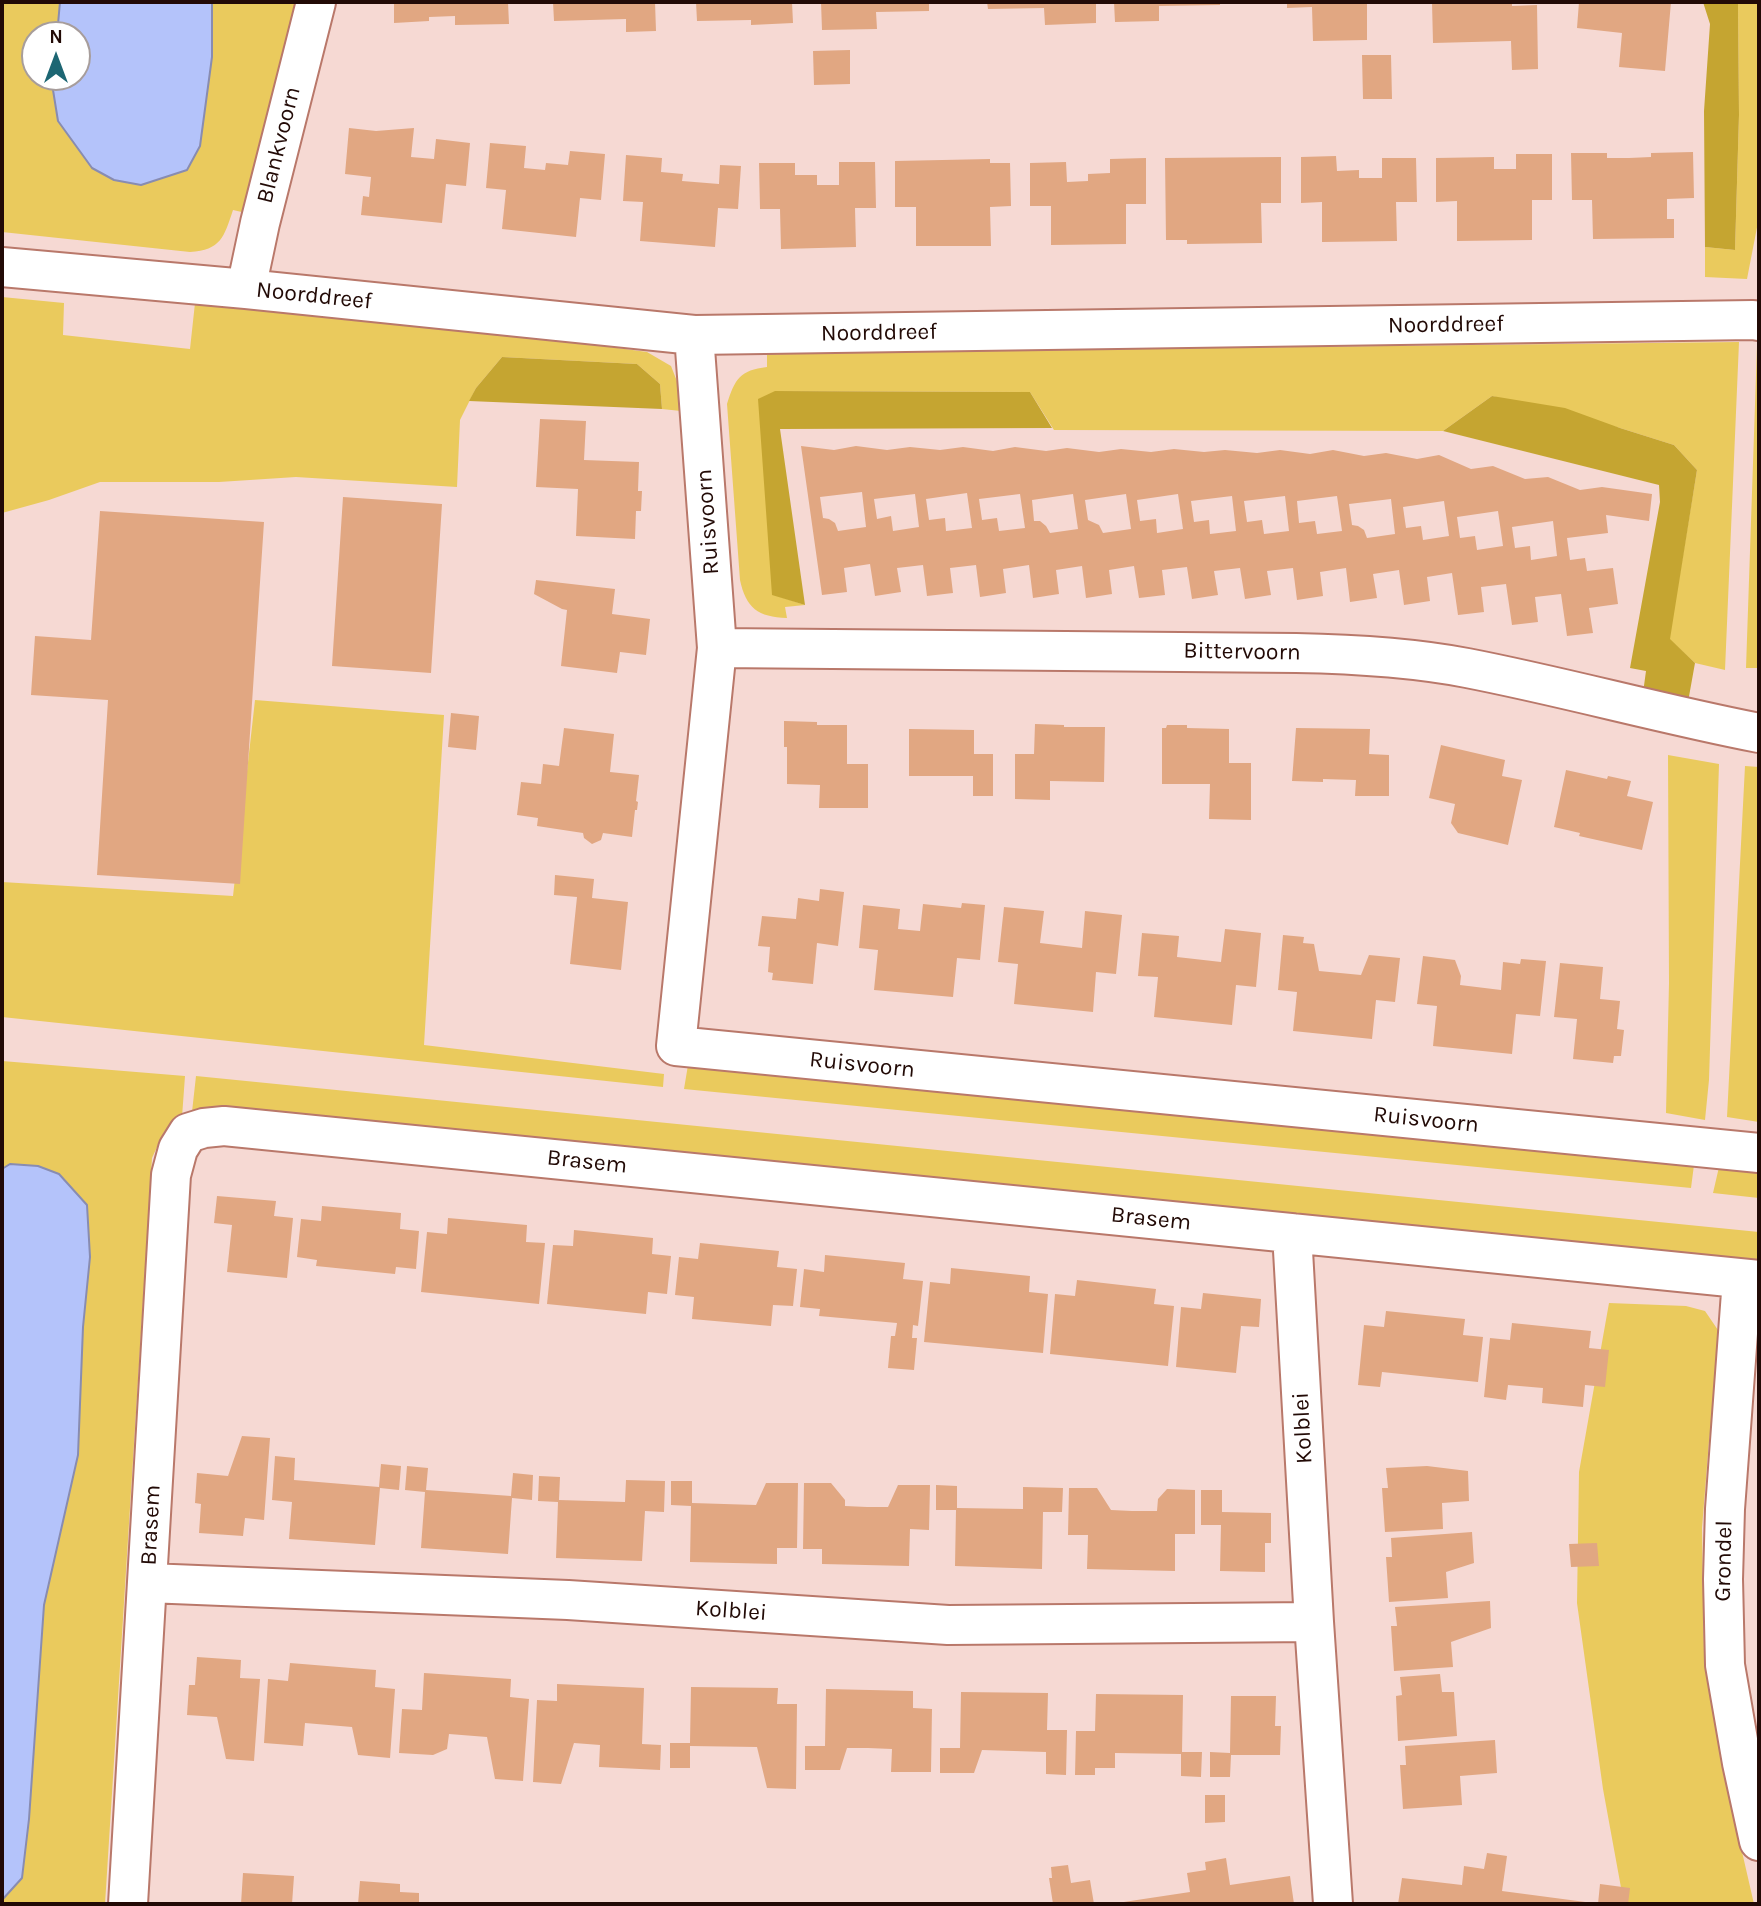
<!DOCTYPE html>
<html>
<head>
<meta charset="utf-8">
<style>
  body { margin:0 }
  #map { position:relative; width:1761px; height:1906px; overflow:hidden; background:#f6d9d3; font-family:Karla,sans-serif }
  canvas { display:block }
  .frame { position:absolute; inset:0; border:4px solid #220a06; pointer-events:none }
  .north { position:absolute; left:21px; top:21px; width:70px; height:70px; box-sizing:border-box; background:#fff; border:2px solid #a79d9b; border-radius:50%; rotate:0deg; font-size:19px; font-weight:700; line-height:28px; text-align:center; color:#220a06 }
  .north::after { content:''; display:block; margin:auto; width:24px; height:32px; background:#1d6673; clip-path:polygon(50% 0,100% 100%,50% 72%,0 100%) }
</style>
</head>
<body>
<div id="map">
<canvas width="1761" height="1906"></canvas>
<div class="frame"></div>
<div class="north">N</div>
</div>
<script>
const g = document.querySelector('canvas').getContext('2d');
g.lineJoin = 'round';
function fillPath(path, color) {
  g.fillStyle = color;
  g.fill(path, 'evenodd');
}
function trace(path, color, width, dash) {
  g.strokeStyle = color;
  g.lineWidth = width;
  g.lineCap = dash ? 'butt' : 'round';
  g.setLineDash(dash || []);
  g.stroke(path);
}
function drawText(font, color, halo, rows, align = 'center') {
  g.font = font + ' Karla,sans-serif';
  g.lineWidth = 5;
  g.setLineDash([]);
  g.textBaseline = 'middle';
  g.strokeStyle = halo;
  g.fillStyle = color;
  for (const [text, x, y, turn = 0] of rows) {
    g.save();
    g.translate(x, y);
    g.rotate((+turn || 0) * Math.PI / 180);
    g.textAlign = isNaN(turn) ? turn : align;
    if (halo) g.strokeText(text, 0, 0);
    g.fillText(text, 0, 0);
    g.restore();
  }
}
const green = new Path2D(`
  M2 2H60L57 35H35V77H54L53 90 200 146 212 57V2H301L246 213 233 210C224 237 221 250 190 252L2 232Z
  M1738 2H1759V217L1747 279 1705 277V247L1735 250 1739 115Z
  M2 297 64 303 63 335 190 349 195 303 537 337 647 352 671 366 680 389 681 411 662 409 660 384 637 364 502 357 476 388 460 420 457 487 296 477 219 482H100L49 500 2 513Z
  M1739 342 1725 670 1695 663 1669 639 1697 470 1674 445 1620 428 1492 396 1443 431 1054 430 1030 392 775 391 772 594 805 605 785 607 787 618C758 617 746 608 740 580L727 404C735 379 740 370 767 367V353Z
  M1757 346H1759V668H1746Z
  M255 700 444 715 424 1045 664 1074 663 1087 2 1017V882L233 896Z
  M1668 755 1719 764 1709 1080 1705 1120 1666 1113 1669 983Z
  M1745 766 1759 767V1122L1727 1117Z
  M689 1059 1694 1165 1691 1188 684 1089Z
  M2 1061 185 1076 182 1117 164 1132 152 1158 105 1904H2Z
  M196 1076 1759 1232V1264L192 1112Z
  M1719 1167 1759 1171V1198L1713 1193Z
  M1609 1303 1686 1306 1705 1311 1720 1333 1721 1351 1709 1441 1702 1528 1704 1652 1723 1769 1754 1904H1624L1603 1789 1577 1603 1579 1472Z`);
const forest = new Path2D(`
  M1703 2H1738L1739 115 1735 250 1705 247 1704 111 1710 24Z
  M502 357 637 364 660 384 662 409 469 401 476 388Z
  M775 391 1030 392 1052 428 780 429 805 605 772 595 758 399Z
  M1492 396 1565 408 1620 428 1674 445 1697 470 1670 639 1695 663 1688 702 1643 693 1646 671 1630 668 1660 502 1659 485 1443 431Z`);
const water = new Path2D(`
  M60 2H212V57L200 146 187 170 141 185 114 180 92 168 58 121 53 90 54 77H77V35H57Z
  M10 1164 38 1166 59 1174 87 1205 90 1257 83 1327 78 1455 44 1605 29 1819 22 1878 2 1900V1169Z`);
const building = new Path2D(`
  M394 2H508L509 24 455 25V16L429 17V21L394 23Z
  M553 2H655L656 31 626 32V19L554 21Z
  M696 2H792L793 23 751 25V20L697 21Z
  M821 2H929V11L876 12 877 29 822 30Z
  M987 2H1096V23L1045 25 1044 8 988 9Z
  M1114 2H1220V5L1159 6V21L1115 22Z
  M1287 2H1367V40L1313 41 1312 7 1287 8Z
  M1432 2H1512V6L1537 5 1538 69 1512 70 1511 41 1433 43Z
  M1579 2H1671L1665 71 1619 67 1622 33 1577 28Z
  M850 50V84L814 85 813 51Z
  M1362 55H1391L1392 99H1363Z
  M349 128 376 131 414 128 411 157 434 159 436 139 470 143 466 186 446 184 442 223 361 215 363 196 369 197 371 177 345 174Z
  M490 143 526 146 524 168 545 170 546 163 568 165 570 151 605 154 601 200 580 198 576 237 502 229 506 190 486 188Z
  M1693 152 1694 198 1667 199V219H1674V238L1593 239 1592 200H1572L1571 153H1607V158H1629L1651 157V153Z
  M1516 154H1552V200H1532V240L1457 241V201L1436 202V158L1494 157V169H1516Z
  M626 155 662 158 661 172 683 174 682 181 719 184 720 165 741 166 738 209 718 208 715 247 640 241 643 202 623 201Z
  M1336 156 1337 171 1359 170V178H1382V158H1416L1417 202H1396L1397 241 1322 242V202L1301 203V157Z
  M1281 157V203H1261L1262 243 1187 244V240H1166L1165 158Z
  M1146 158V204H1126V244L1051 245V206H1030V163L1066 162 1067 182 1088 181V174L1110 173V159Z
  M990 159V163H1010L1011 206 990 207 991 246H916V207H895V161Z
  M839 162H875L876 208H855L856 247 781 249 780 209H760L759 163H795V175H817V185H839Z
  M540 419 586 421 584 460 639 462 638 491H642L641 511H636L635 539 576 536 578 489 536 487Z
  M801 446 834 450 856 446 887 450 910 447 940 450 963 447 993 451 1015 447 1046 451 1067 448 1099 452 1121 449 1151 452 1174 449 1204 452 1225 450 1257 453 1280 450 1310 454 1333 450 1364 456 1386 453 1417 459 1439 455 1471 469 1493 466 1525 479 1548 477 1580 490 1602 487 1652 494 1649 521 1606 515 1608 533 1567 538 1570 560 1585 558 1587 571 1613 568 1618 604 1589 608 1593 633 1567 636 1561 594 1535 597 1538 622 1512 625 1506 584 1481 587 1484 612 1458 615 1452 573 1427 577 1430 601 1404 605 1399 570 1373 574 1377 598 1350 602 1346 568 1320 572 1323 596 1297 600 1293 568 1267 571 1271 595 1245 599 1240 568 1214 571 1218 595 1192 599 1187 567 1162 570 1165 595 1139 598 1134 566 1109 570 1112 594 1086 598 1082 566 1056 570 1059 594 1033 598 1029 565 1003 569 1006 593 980 597 976 565 950 568 953 593 927 596 923 565 897 568 901 592 875 596 870 564 844 568 847 592 822 595ZM862 492 866 527 838 531 835 523 829 519 823 518 820 497ZM967 493 972 528 946 531 945 518 929 520 926 499ZM915 494 919 527 893 531 891 516 877 519 874 499ZM1020 494 1025 528 999 531 997 518 982 520 979 499ZM1073 494 1078 529 1050 533 1046 526 1040 521H1034L1032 500ZM1126 494 1131 529 1103 533 1099 525 1088 520 1085 500ZM1178 494 1183 529 1157 533 1156 519 1140 521 1137 500ZM1232 496 1236 531 1210 534 1209 520 1194 522 1191 501ZM1285 496 1289 531 1264 534 1262 520 1247 522 1244 501ZM1337 496 1342 531 1317 534 1315 521 1299 523 1297 501ZM1391 499 1395 534 1367 538 1364 530 1358 526 1352 525 1349 504ZM1444 501 1449 536 1423 540 1421 526 1406 528 1403 507ZM1498 511 1503 546 1477 550 1475 536 1460 538 1457 517ZM1553 521 1557 556 1531 560 1530 546 1515 548 1512 527Z
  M343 497 442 504 431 673 332 666Z
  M100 511 264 522 240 884 97 875 108 700 31 695 35 636 91 640Z
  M536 580 615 589 612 614 650 619 646 655 620 652 617 673 561 666 567 610 562 609 534 594Z
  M451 713 479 716 476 750 448 747Z
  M784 721 817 722V725H847V764H868V808H819L820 785 787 784V747H784Z
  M1035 724 1064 725V727H1105L1104 782 1050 781V800L1015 799V754H1034Z
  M1167 725H1187V728L1229 729V763H1251V820L1209 819 1210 784H1162V728H1166Z
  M564 728 614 734 610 772 639 775 636 801 638 802 637 810H635L632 837 603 833 601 840 592 844 584 838 583 833 537 826 538 818 517 815 521 782 541 784 543 764 559 766Z
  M1296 728 1370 729 1369 754 1389 755V796H1355L1356 780 1323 779V782L1292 781Z
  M909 729 974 730V754H993V796H973V776H909Z
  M1441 745 1505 760 1502 776 1522 780 1508 845 1458 833 1451 823 1455 804 1429 798Z
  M1566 770 1607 779 1608 776 1631 781 1627 796 1653 802 1642 850 1579 836 1580 833 1554 827Z
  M555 875 594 879 592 898 628 902 621 970 570 964 577 897 554 895Z
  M820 889 844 892 838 946 817 943 813 984 772 980 773 973 768 972 770 947 758 946 762 916 796 919 798 898 819 901Z
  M962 903 985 905 980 960 957 958 953 997 874 990 878 950 859 948 863 905 900 909 898 929 920 931 923 904 961 908Z
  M1004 907 1044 911 1040 943 1082 948 1085 911 1122 915 1116 974 1096 972 1093 1012 1014 1004 1018 964 998 962Z
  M1225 929 1261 933 1256 987 1236 985 1232 1025 1154 1017 1158 977 1138 976 1142 933 1179 936 1177 957 1221 962Z
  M1283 935 1304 937 1303 943 1314 944 1319 971 1361 975 1369 955 1400 958 1395 1002 1376 1000 1372 1039 1293 1031 1297 992 1278 990Z
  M1423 956 1455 960 1461 976 1460 985 1501 990 1503 962 1520 964 1521 959 1546 961 1540 1016 1516 1014 1512 1054 1433 1046 1437 1006 1417 1004Z
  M1560 963 1603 967 1600 999 1620 1001 1617 1029 1624 1030 1621 1056H1614L1613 1063 1573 1059 1577 1019 1554 1017Z
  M217 1196 276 1201 274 1216 293 1218 287 1278 227 1272 232 1225 214 1223Z
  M322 1206 401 1213 400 1229 419 1231 416 1269 396 1267 395 1274 316 1266 317 1260 297 1257 301 1219 321 1221Z
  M448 1218 527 1225 526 1242 545 1243 539 1304 421 1292 427 1232 447 1234Z
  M574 1230 653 1238 652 1254 671 1256 667 1294 648 1292 646 1314 547 1304 553 1245 573 1246Z
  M700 1243 779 1251 777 1267 797 1269 793 1306 773 1305 771 1326 692 1319 694 1297 675 1295 679 1257 698 1259Z
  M825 1255 905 1263 903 1279 923 1281 918 1326 913 1325 912 1338H917L914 1370 888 1368 891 1336H895L897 1323 819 1316 820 1309 800 1307 804 1269 824 1272Z
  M951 1268 1030 1276 1029 1292 1048 1294 1043 1353 924 1342 930 1282 950 1284Z
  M1077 1280 1156 1289 1154 1304 1174 1306 1168 1366 1050 1354 1055 1294 1075 1296Z
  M1203 1293 1261 1299 1259 1327 1241 1326 1236 1373 1176 1367 1181 1307 1201 1309Z
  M1386 1311 1465 1319 1463 1335 1483 1337 1478 1382 1382 1372 1380 1387 1358 1385 1364 1325 1384 1327Z
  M1512 1323 1591 1331 1589 1348 1609 1350 1605 1387 1585 1385 1583 1407 1542 1403 1543 1388 1508 1385 1506 1400 1484 1397 1490 1338 1510 1340Z
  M242 1436 270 1438 264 1520 245 1518 243 1536 199 1533 201 1504 195 1503 197 1473 228 1476Z
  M275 1456 295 1458 294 1480 379 1487 381 1464 401 1466 399 1490 380 1488 375 1545 289 1539 292 1502 272 1500Z
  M407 1466 428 1468 426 1490 469 1493 511 1496 513 1473 533 1475 532 1500 512 1498 508 1554 421 1548 425 1492 405 1490Z
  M1427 1466 1468 1471 1469 1501 1442 1503 1443 1529 1385 1532 1382 1488H1388L1386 1468Z
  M539 1476 560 1477 559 1500 625 1502 626 1480 665 1481 664 1512 645 1511 642 1561 556 1558 558 1502 538 1501Z
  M671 1481H692V1503L756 1505 766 1483H798L797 1548H777V1564L690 1562 691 1506 671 1505Z
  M804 1483H831L845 1500V1506L867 1507H888L898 1485H930L929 1530 910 1529 909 1566 822 1564V1549H803Z
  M936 1485 957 1486V1508L1023 1509V1487L1063 1488 1062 1512H1043L1042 1569 955 1566 956 1510H936Z
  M1069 1488H1097L1111 1510 1132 1511H1157L1158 1499 1167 1489 1195 1490V1534H1175V1571L1087 1569 1088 1535H1068Z
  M1201 1490H1222V1512L1271 1513V1543H1265V1572L1220 1571 1221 1525H1201Z
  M1472 1532 1474 1563 1446 1572 1448 1598 1389 1602 1386 1557H1392L1391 1538Z
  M1597 1543 1599 1566 1571 1567 1569 1544Z
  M1490 1601 1491 1628 1451 1642 1453 1667 1394 1671 1391 1626H1397L1395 1607Z
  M197 1657 241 1660 240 1678 260 1679 254 1761 226 1759 217 1717 187 1715 189 1685H195Z
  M290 1663 376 1670 375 1687 395 1689 390 1758 358 1755 352 1727 305 1723 303 1746 264 1743 268 1679 288 1681Z
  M424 1673 511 1679 510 1697 529 1699 523 1781 495 1779 487 1737 449 1734 447 1749 433 1755 399 1753 402 1709 422 1710Z
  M1440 1674 1442 1692H1454L1457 1736 1398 1741 1396 1696 1402 1695 1400 1677Z
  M557 1684 644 1688 642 1744 661 1745 660 1770 599 1767 600 1745 574 1743 561 1784 533 1782 537 1700 557 1701Z
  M691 1687 778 1688 777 1704H797L796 1789 767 1788 757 1747 690 1746V1768H670V1743H690Z
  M826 1689 913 1691V1708L932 1709 931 1772H891L892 1749 868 1748H847L840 1770H805V1746H825Z
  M961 1692 1048 1693 1047 1730H1067L1066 1775 1046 1774V1752L982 1750 974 1773H940V1748H960Z
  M1096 1694 1183 1695 1182 1752H1202L1201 1777 1181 1776V1754L1115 1753V1768H1095V1775H1075L1076 1731H1095Z
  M1231 1696H1276L1275 1726H1281L1280 1755H1231L1230 1777H1210V1752L1230 1753Z
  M1495 1740 1497 1773 1460 1776 1462 1805 1403 1809 1400 1765H1406L1405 1746Z
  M1205 1795H1225V1822L1205 1823Z
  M1487 1853 1507 1856 1502 1891 1593 1903V1904H1398L1402 1878 1462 1885 1464 1866 1484 1869Z
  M1226 1858 1230 1885 1290 1876 1294 1904H1117V1903L1190 1892 1187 1873 1206 1870 1205 1862Z
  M1068 1865 1071 1883 1090 1880 1094 1904H1053L1049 1878H1052L1051 1867Z
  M243 1873 294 1876 292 1904H241Z
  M360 1881 400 1884V1892L419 1893V1904H358Z
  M1600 1884 1630 1888 1628 1904H1598Z`);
const minor = new Path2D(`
  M2 267 246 289 694 335 1753 320 1759 321
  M246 289 260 223 316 2
  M694 335 717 648 676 1046 1759 1153
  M717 648 1296 653C1353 654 1410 657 1467 668 1565 687 1661 714 1759 733
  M1292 1233 1314 1622 1333 1904
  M1742 1279 1725 1509 1723 1579 1725 1665 1742 1763 1759 1841
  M148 1583 568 1600 948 1625 1314 1622
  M128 1904 171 1175 178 1149 188 1133 204 1128 224 1126 1759 1280`);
const streetNames = [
  ["Blankvoorn",279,145,-76],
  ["Noorddreef",314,296,6],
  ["Noorddreef",1446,325,-1],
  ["Noorddreef",879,333,-1],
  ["Ruisvoorn",708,522,-94],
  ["Bittervoorn",1242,652,1],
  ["Ruisvoorn",862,1065,6],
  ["Ruisvoorn",1426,1120,6],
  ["Brasem",587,1162,6],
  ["Brasem",1151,1219,6],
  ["Kolblei",1303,1428,-93],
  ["Brasem",151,1525,-87],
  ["Grondel",1724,1561,-89],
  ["Kolblei",731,1611,4]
];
fillPath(green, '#eaca5d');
fillPath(forest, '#c5a531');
fillPath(water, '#b4c3fa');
trace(water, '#888cb1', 2);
fillPath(building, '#e1a782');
trace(minor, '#b9786a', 42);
trace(minor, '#fff', 38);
drawText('23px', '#220a06', '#fff', streetNames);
</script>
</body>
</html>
